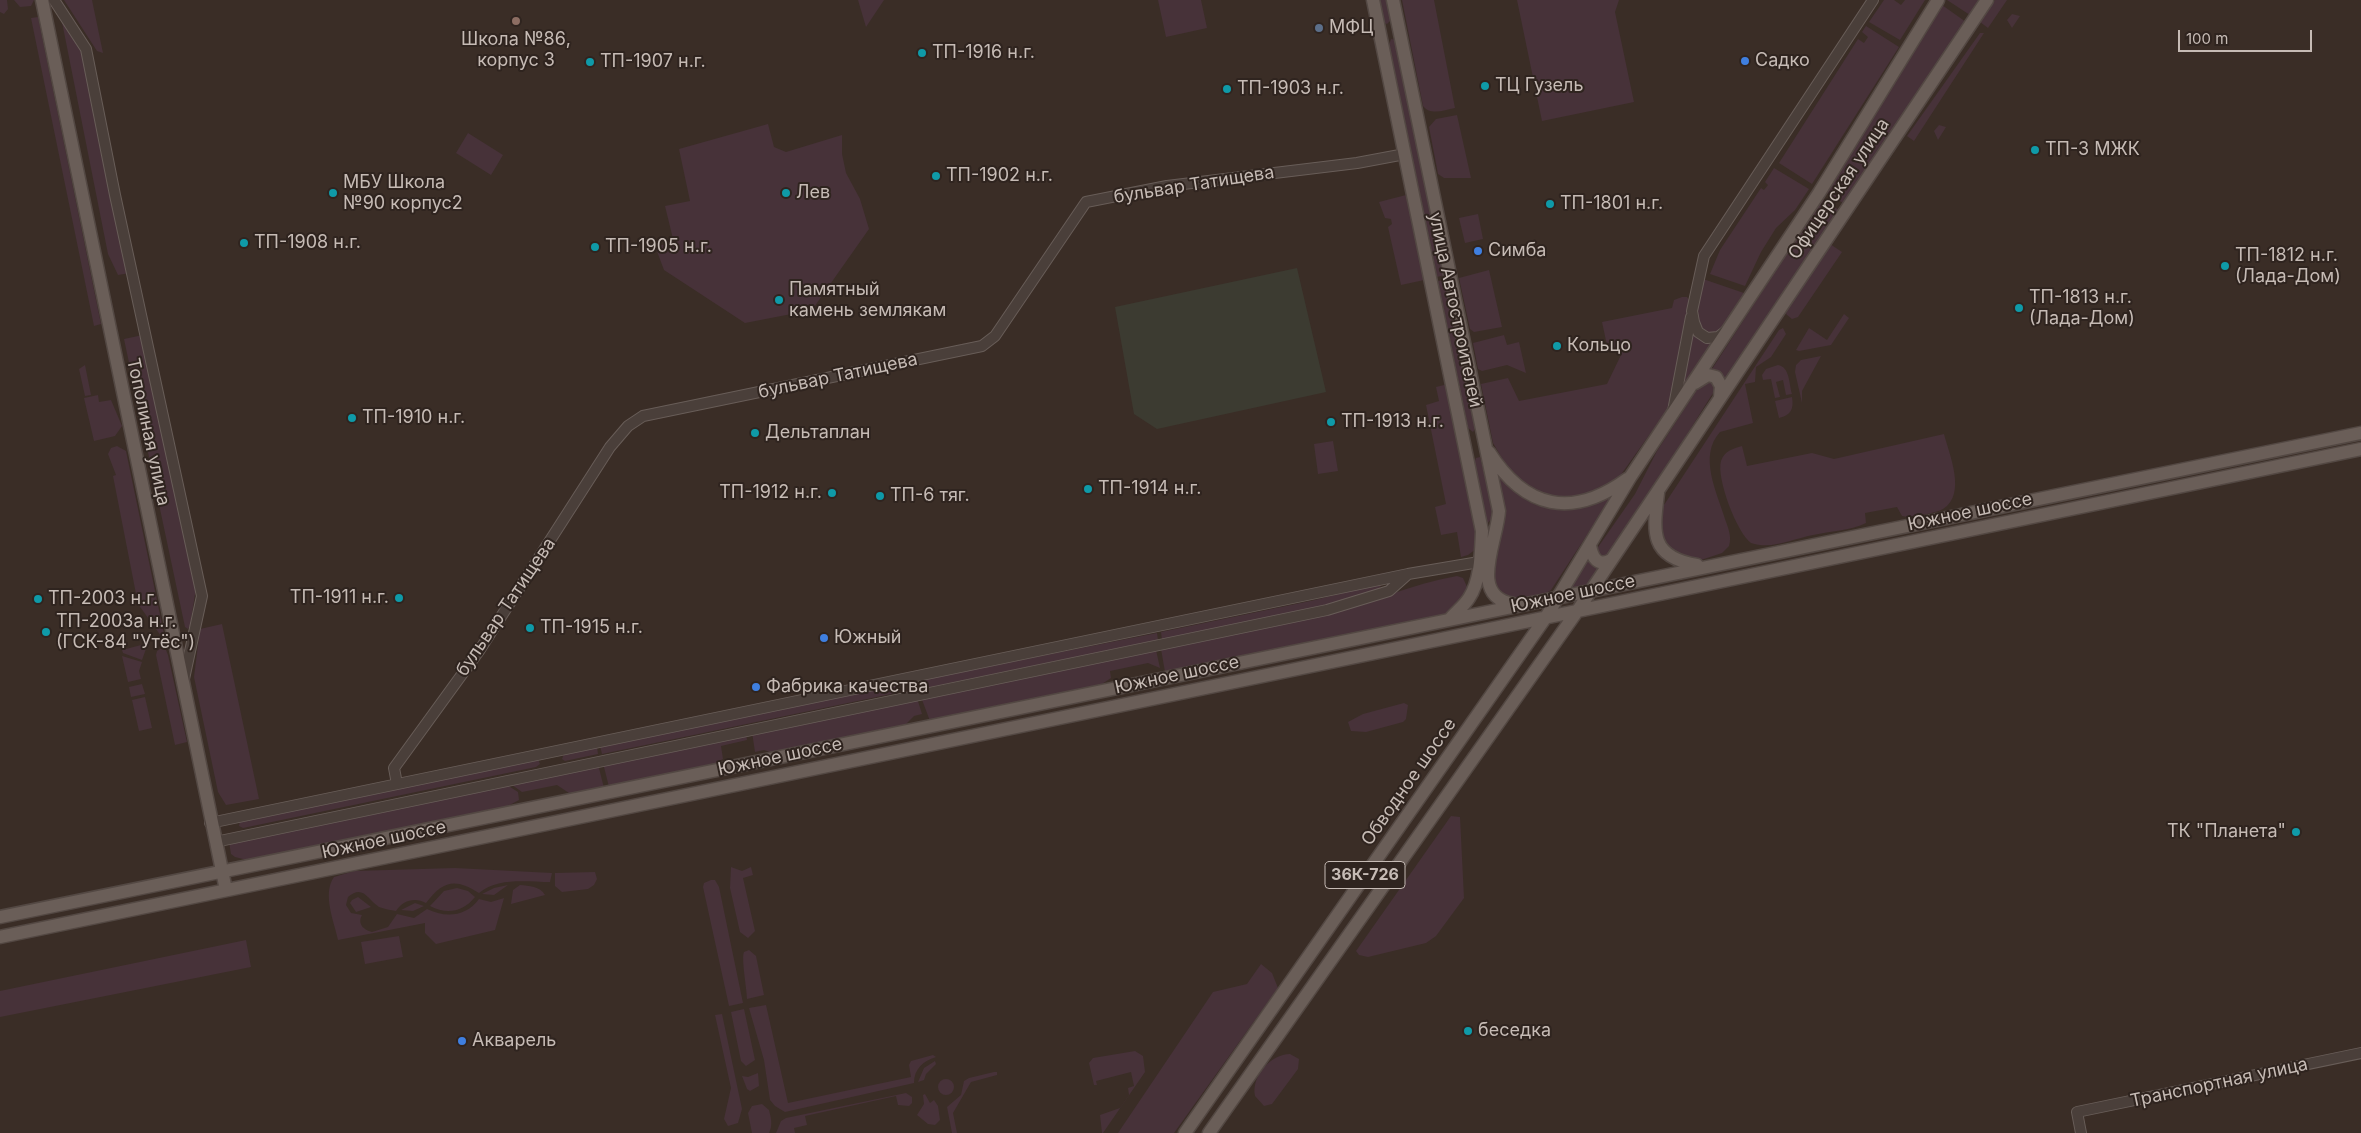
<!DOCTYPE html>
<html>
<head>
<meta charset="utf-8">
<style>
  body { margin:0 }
  #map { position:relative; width:2361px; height:1133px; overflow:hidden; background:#3a2d26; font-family:Inter,sans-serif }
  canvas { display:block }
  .scale { position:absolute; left:2178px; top:30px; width:134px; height:22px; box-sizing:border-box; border:2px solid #c6bbb5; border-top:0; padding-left:6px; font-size:15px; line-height:18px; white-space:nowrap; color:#c6bbb5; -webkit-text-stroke:4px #2f241f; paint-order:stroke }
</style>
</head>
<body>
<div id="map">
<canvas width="2361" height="1133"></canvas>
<div class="scale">100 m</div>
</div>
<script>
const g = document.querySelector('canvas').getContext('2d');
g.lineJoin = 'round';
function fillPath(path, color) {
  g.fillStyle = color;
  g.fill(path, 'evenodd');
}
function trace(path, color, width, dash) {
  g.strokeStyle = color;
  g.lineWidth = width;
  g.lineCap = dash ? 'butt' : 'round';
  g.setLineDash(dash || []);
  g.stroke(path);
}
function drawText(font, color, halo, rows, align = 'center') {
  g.font = font + ' Inter,sans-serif';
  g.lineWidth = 4;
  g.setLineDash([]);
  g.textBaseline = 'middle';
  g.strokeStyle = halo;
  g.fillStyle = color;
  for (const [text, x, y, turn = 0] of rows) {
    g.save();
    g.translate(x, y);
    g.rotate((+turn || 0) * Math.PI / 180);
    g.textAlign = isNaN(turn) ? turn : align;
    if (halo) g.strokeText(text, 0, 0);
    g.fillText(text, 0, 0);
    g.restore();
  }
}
const medical = new Path2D(`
  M1297 268 1326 392 1157 429 1134 414 1115 307Z`);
const green = new Path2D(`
  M0 0H7L8 9 4 14 0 12Z
  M14 0H34L31 6 20 7Z
  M64 0H92L103 53 97 51Z
  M858 0H884L866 27Z
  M1158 0H1201L1207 28 1166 37Z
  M1378 0H1387L1391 20 1387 24 1384 23Z
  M1402 0H1434L1455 108C1444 110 1431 116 1423 106Z
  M1517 0H1619L1615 12 1634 102 1542 121Z
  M1884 0H1894L1901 5 1905 0H1925L1900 40 1869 22Z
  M1947 0H1981L1970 15Z
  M1995 0H2007L1988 28 1980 22Z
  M1942 5 1966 22 1843 203 1827 193Z
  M2012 14 2020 16 2012 28 2007 20Z
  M38 17 101 324 94 326 31 18Z
  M61 17 85 51 130 273 118 275 108 254Z
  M1866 26 1899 47 1812 184 1779 163 1858 39 1864 43 1868 37 1862 32Z
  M1980 33H1984L1914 141 1907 136Z
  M1391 39 1396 40 1445 275 1437 277 1389 45Z
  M1457 115 1471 178H1444L1438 174 1429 127 1436 119Z
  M768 124 774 147 786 152 842 135V154L846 173 860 199 869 229 812 310 745 323 664 270 655 246 674 243 665 206 690 201 679 149Z
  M1939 125 1946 127 1938 140 1934 131Z
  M468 133 503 155 491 175 456 153Z
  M1774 168 1809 189 1795 210 1776 228 1761 252 1745 286 1710 274 1720 250 1761 188 1764 190 1768 185 1765 182Z
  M1406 195 1408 196 1429 279 1401 285 1388 227 1392 224 1391 219 1385 218 1379 202Z
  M1822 199 1839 210 1723 383 1710 372Z
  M1478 214 1483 239 1465 243 1459 218Z
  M1830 244 1842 252 1798 317 1792 319 1786 314 1787 309Z
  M1489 270 1502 327 1474 332 1470 329 1459 278Z
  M1703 279 1744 293 1723 328 1712 333 1701 329 1696 317Z
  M1446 280 1476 427 1473 432 1468 428 1438 281Z
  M1682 297H1687L1691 302 1672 403 1620 476 1612 483 1586 497 1542 496 1513 477 1493 443 1481 384 1508 378 1519 401 1607 384 1621 355 1608 350 1602 322 1672 308 1674 300Z
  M1844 314 1849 318 1831 345 1799 351 1796 350 1809 328 1827 340Z
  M1783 328 1786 334 1771 357 1756 367 1755 382 1745 384 1753 423 1720 432C1698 456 1717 492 1725 519 1728 528 1732 536 1729 546L1722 553 1701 560 1689 561 1670 552 1658 529 1662 508 1779 330Z
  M1692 331 1715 341 1682 391Z
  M143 335 196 588 190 626 188 629 185 627 124 339Z
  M1504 335 1507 345 1519 342 1526 373 1507 365 1482 371 1478 369 1473 343Z
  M1821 356 1802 391V403L1795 372 1796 365 1801 360Z
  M85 365 91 395 85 396 79 369Z
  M1778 365C1790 367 1789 384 1792 394L1786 395 1783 380 1776 382 1780 397 1775 398 1771 379 1763 380 1762 375 1766 369Z
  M1706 380 1715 382V390C1679 446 1646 503 1609 558L1603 559 1596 550 1635 494 1657 451 1698 388Z
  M1444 385 1447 386 1478 532 1476 549 1468 555 1461 557 1457 532 1441 535 1435 507 1446 504 1426 405 1439 401 1436 387Z
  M98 395 99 402 111 400 122 426 115 436 94 441 84 398Z
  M1792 397C1794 409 1791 415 1779 418L1775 401Z
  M1944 434C1949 454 1967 494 1943 509 1934 514 1918 515 1908 517L1902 516 1897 507 1865 513 1866 523C1849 531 1831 531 1813 535 1792 539 1772 550 1751 543 1737 533 1716 478 1721 461 1725 450 1733 449 1742 446L1747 466 1812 453 1834 459Z
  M1333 441 1338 471 1318 474 1314 444Z
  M117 446 126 451 165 639 161 636 138 604 113 476 116 475 108 454 111 448Z
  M1480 457 1493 508 1492 518 1487 524 1474 463 1476 458Z
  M1495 466C1507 486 1527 508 1553 508 1564 508 1606 491 1619 486L1551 590C1538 599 1518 601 1503 599L1490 575 1505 517Z
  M1589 555 1604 567 1592 584 1568 590Z
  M1457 576 1463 578 1468 589 1453 612 1443 615 1165 672 1161 649 1326 615C1371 603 1411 584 1457 576Z
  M1378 584 1381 585 1379 589 1318 607 1162 640 1161 632 1315 600Z
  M222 624 259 799 226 805 218 792 194 677 200 629Z
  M1157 633 1158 640 925 688 921 684 925 679Z
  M145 644 146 649 142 660 123 653 122 650Z
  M160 649 166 650 168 655 187 742 175 745 156 655 157 651Z
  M1156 650 1160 668 1148 663 1110 671 1111 678 1099 686 930 721 921 697Z
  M122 656 142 662 139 671 141 679 128 682Z
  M142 684 145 694 131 697 129 687Z
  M896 685 900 689 896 693 602 754 600 746Z
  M145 697 152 728 139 731 132 700Z
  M917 698 922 714 914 716 904 726 773 753 764 750 755 752 752 732Z
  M1404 703 1408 705 1406 719 1403 722 1366 732 1351 731 1348 722 1363 714Z
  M746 733 747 740 721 746 723 759 710 766 609 787 603 763Z
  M597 747 598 754 565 761 562 759 564 754Z
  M538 759 540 764 536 767 243 828 239 826 240 821Z
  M598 764 604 788 572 795 557 785 522 792 508 782Z
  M504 783 518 792 519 800 504 808 247 860 235 857 231 854 229 842Z
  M1451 816 1460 817 1464 898 1436 936 1426 943 1368 957 1359 955 1356 951Z
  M731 867 742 871 751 867 753 875 743 878 755 931 748 938 740 932 730 888Z
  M455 868 552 873 550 882C527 882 498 877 479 893 456 878 443 880 426 903 415 897 403 900 396 911 391 910 384 909 379 907 368 900 363 884 348 897L346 905 351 913 362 915C357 924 364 930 372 932L388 927 397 914 414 918 427 909C445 918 466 917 479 899L491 902 504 898 495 930 436 944 425 933V923L338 940C334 921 322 894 334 877L354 871Z
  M595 872 597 879 594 885 588 889 562 892 555 886V873Z
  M711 880H715L719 887 743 1003 729 1006 703 887 704 883Z
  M508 885 494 895 482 894 494 888Z
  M520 885C529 886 540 886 545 895L511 904 513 890Z
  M457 888 468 891 475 897C463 912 447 915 430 906L444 891Z
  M358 897 371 907 356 912 350 903 352 900Z
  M415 903 424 906 413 911 401 910Z
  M399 936 403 957 365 964 361 942Z
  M246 940 251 967 0 1017V991Z
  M749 950 756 956 764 995 747 999C747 989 741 958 744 952Z
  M1261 964 1272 973 1278 988 1174 1133H1118L1213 992 1247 984Z
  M766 1005 788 1103 911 1077 909 1065 911 1061 933 1055 936 1057C923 1061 914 1069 914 1083L785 1112 775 1106 770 1100 764 1060 749 1008Z
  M744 1009 755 1060 746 1066 741 1061 731 1012Z
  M722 1014 742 1109 738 1123 728 1126 724 1119 731 1088 715 1015Z
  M1135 1051 1143 1056 1145 1072 1103 1133H1102L1100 1115 1120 1108 1129 1095 1128 1088 1134 1086 1131 1072 1096 1081 1097 1085H1094L1089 1063 1093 1058Z
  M1290 1054 1299 1059 1298 1069 1272 1104 1264 1106 1255 1096C1251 1076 1271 1054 1290 1054Z
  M935 1061 936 1064 926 1074 924 1080 918 1082 924 1068Z
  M994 1072H997V1075L971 1082 953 1113 957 1133H952L947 1107 961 1095 964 1081 969 1078Z
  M758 1073 759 1086 750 1091 747 1089 742 1076 748 1077Z
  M938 1087a8 8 0 1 1 16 0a8 8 0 1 1-16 0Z
  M906 1093 912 1097V1103L909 1106 898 1105 896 1096 805 1116 807 1125 794 1128 795 1133H776L781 1121 786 1118Z
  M925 1094 930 1103 934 1100 938 1106 940 1120 935 1125 928 1124 917 1115 924 1104 923 1095Z
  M762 1104 769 1110C771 1118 773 1125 769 1133H752L748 1113 752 1106Z`);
const minor = new Path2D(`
  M54 0 86 49 115 195 202 596 184 679
  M1726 331 1718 337 1707 338 1698 332 1694 322 1692 311 1704 256 1873 0
  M1673 411 1691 317
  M397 784 394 768 479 651 610 447 628 426 643 416 982 346 995 336 1086 202 1167 186 1357 163 1405 154
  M210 823 1408 574 1485 561
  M215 842 1327 610 1389 591 1407 575
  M2081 1133 2077 1112 2361 1053`);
const major = new Path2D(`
  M42 0 226 890
  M1373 0 1482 531C1481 552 1481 580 1469 598 1464 606 1456 612 1450 619
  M1393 0 1499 511C1497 542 1468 596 1513 604
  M1695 383 1708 375 1716 377 1721 386 1720 397
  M1489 452C1525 509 1572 519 1627 479
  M1658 493C1653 533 1650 557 1697 565
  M1590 545C1592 558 1598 567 1611 560
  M0 917 2361 433
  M0 937 2361 449
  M1185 1133 1546 617 1631 476 1819 193 1938 0
  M1209 1133 1578 610 1987 0`);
const markers = [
  [516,21,5,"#8d6e63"],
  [1319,28,5,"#5c6f8a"],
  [922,53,5,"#0f9aa8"],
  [1745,61,5,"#3f7fe0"],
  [590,62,5,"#0f9aa8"],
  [1485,86,5,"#0f9aa8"],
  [1227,89,5,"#0f9aa8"],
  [2035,150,5,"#0f9aa8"],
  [936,176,5,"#0f9aa8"],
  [333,193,5,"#0f9aa8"],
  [786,193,5,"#0f9aa8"],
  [1550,204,5,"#0f9aa8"],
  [244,243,5,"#0f9aa8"],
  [595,247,5,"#0f9aa8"],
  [1478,251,5,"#3f7fe0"],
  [2225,266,5,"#0f9aa8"],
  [779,300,5,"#0f9aa8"],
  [2019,308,5,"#0f9aa8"],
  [1557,346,5,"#0f9aa8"],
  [352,418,5,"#0f9aa8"],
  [1331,422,5,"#0f9aa8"],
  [755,433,5,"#0f9aa8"],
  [1088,489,5,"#0f9aa8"],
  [832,493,5,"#0f9aa8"],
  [880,496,5,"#0f9aa8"],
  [399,598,5,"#0f9aa8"],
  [38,599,5,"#0f9aa8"],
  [530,628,5,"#0f9aa8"],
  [46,632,5,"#0f9aa8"],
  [824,638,5,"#3f7fe0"],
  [756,687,5,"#3f7fe0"],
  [2296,832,5,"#0f9aa8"],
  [1468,1031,5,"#0f9aa8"],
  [462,1041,5,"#3f7fe0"]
];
const shields = [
  [1365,875,80]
];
const shieldNames = [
  ["36К-726",1365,875]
];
const poiNames = [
  ["МФЦ",1329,28],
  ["Школа №86,",516,40,"center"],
  ["корпус 3",516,61,"center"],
  ["ТП-1916 н.г.",932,53],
  ["Садко",1755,61],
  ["ТП-1907 н.г.",600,62],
  ["ТЦ Гузель",1495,86],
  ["ТП-1903 н.г.",1237,89],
  ["ТП-3 МЖК",2045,150],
  ["ТП-1902 н.г.",946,176],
  ["МБУ Школа",343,183],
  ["№90 корпус2",343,204],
  ["Лев",796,193],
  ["ТП-1801 н.г.",1560,204],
  ["ТП-1908 н.г.",254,243],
  ["ТП-1905 н.г.",605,247],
  ["Симба",1488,251],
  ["ТП-1812 н.г.",2235,256],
  ["(Лада-Дом)",2235,277],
  ["Памятный",789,290],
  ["камень землякам",789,311],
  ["ТП-1813 н.г.",2029,298],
  ["(Лада-Дом)",2029,319],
  ["Кольцо",1567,346],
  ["ТП-1910 н.г.",362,418],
  ["ТП-1913 н.г.",1341,422],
  ["Дельтаплан",765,433],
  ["ТП-1914 н.г.",1098,489],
  ["ТП-1912 н.г.",822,493,"right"],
  ["ТП-6 тяг.",890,496],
  ["ТП-1911 н.г.",389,598,"right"],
  ["ТП-2003 н.г.",48,599],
  ["ТП-2003а н.г.",56,622],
  ["(ГСК-84 \"Утёс\")",56,643],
  ["ТП-1915 н.г.",540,628],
  ["Южный",834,638],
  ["Фабрика качества",766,687],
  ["ТК \"Планета\"",2286,832,"right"],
  ["беседка",1478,1031],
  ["Акварель",472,1041]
];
const streetNames = [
  ["бульвар Татищева",1194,185,-9],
  ["Офицерская улица",1839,189,-56],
  ["улица Автостроителей",1455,310,78],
  ["бульвар Татищева",838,376,-12],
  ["Тополиная улица",148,432,78],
  ["Южное шоссе",1970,512,-12],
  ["Южное шоссе",1573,594,-12],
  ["бульвар Татищева",506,607,-56],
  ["Южное шоссе",1177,675,-12],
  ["Южное шоссе",780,757,-12],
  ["Обводное шоссе",1409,782,-55],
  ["Южное шоссе",384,840,-12],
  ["Транспортная улица",2219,1083,-12]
];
fillPath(medical, '#3c3b31');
fillPath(green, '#473239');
trace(minor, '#685d58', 12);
trace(major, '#534843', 15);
trace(minor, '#4a3f3a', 10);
trace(major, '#6a5e58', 12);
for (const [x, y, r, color] of markers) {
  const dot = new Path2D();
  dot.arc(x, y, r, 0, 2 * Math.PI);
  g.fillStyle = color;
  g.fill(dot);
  trace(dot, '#2f241f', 2);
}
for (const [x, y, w] of shields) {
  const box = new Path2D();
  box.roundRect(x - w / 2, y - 13.5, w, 27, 4);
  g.fillStyle = '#2f241f';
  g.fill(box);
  trace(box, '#c6bbb5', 1);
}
drawText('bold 16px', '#c6bbb5', null, shieldNames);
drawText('18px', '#c6bbb5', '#2f241f', poiNames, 'left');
drawText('18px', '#c6bbb5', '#2f241f', streetNames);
</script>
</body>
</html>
